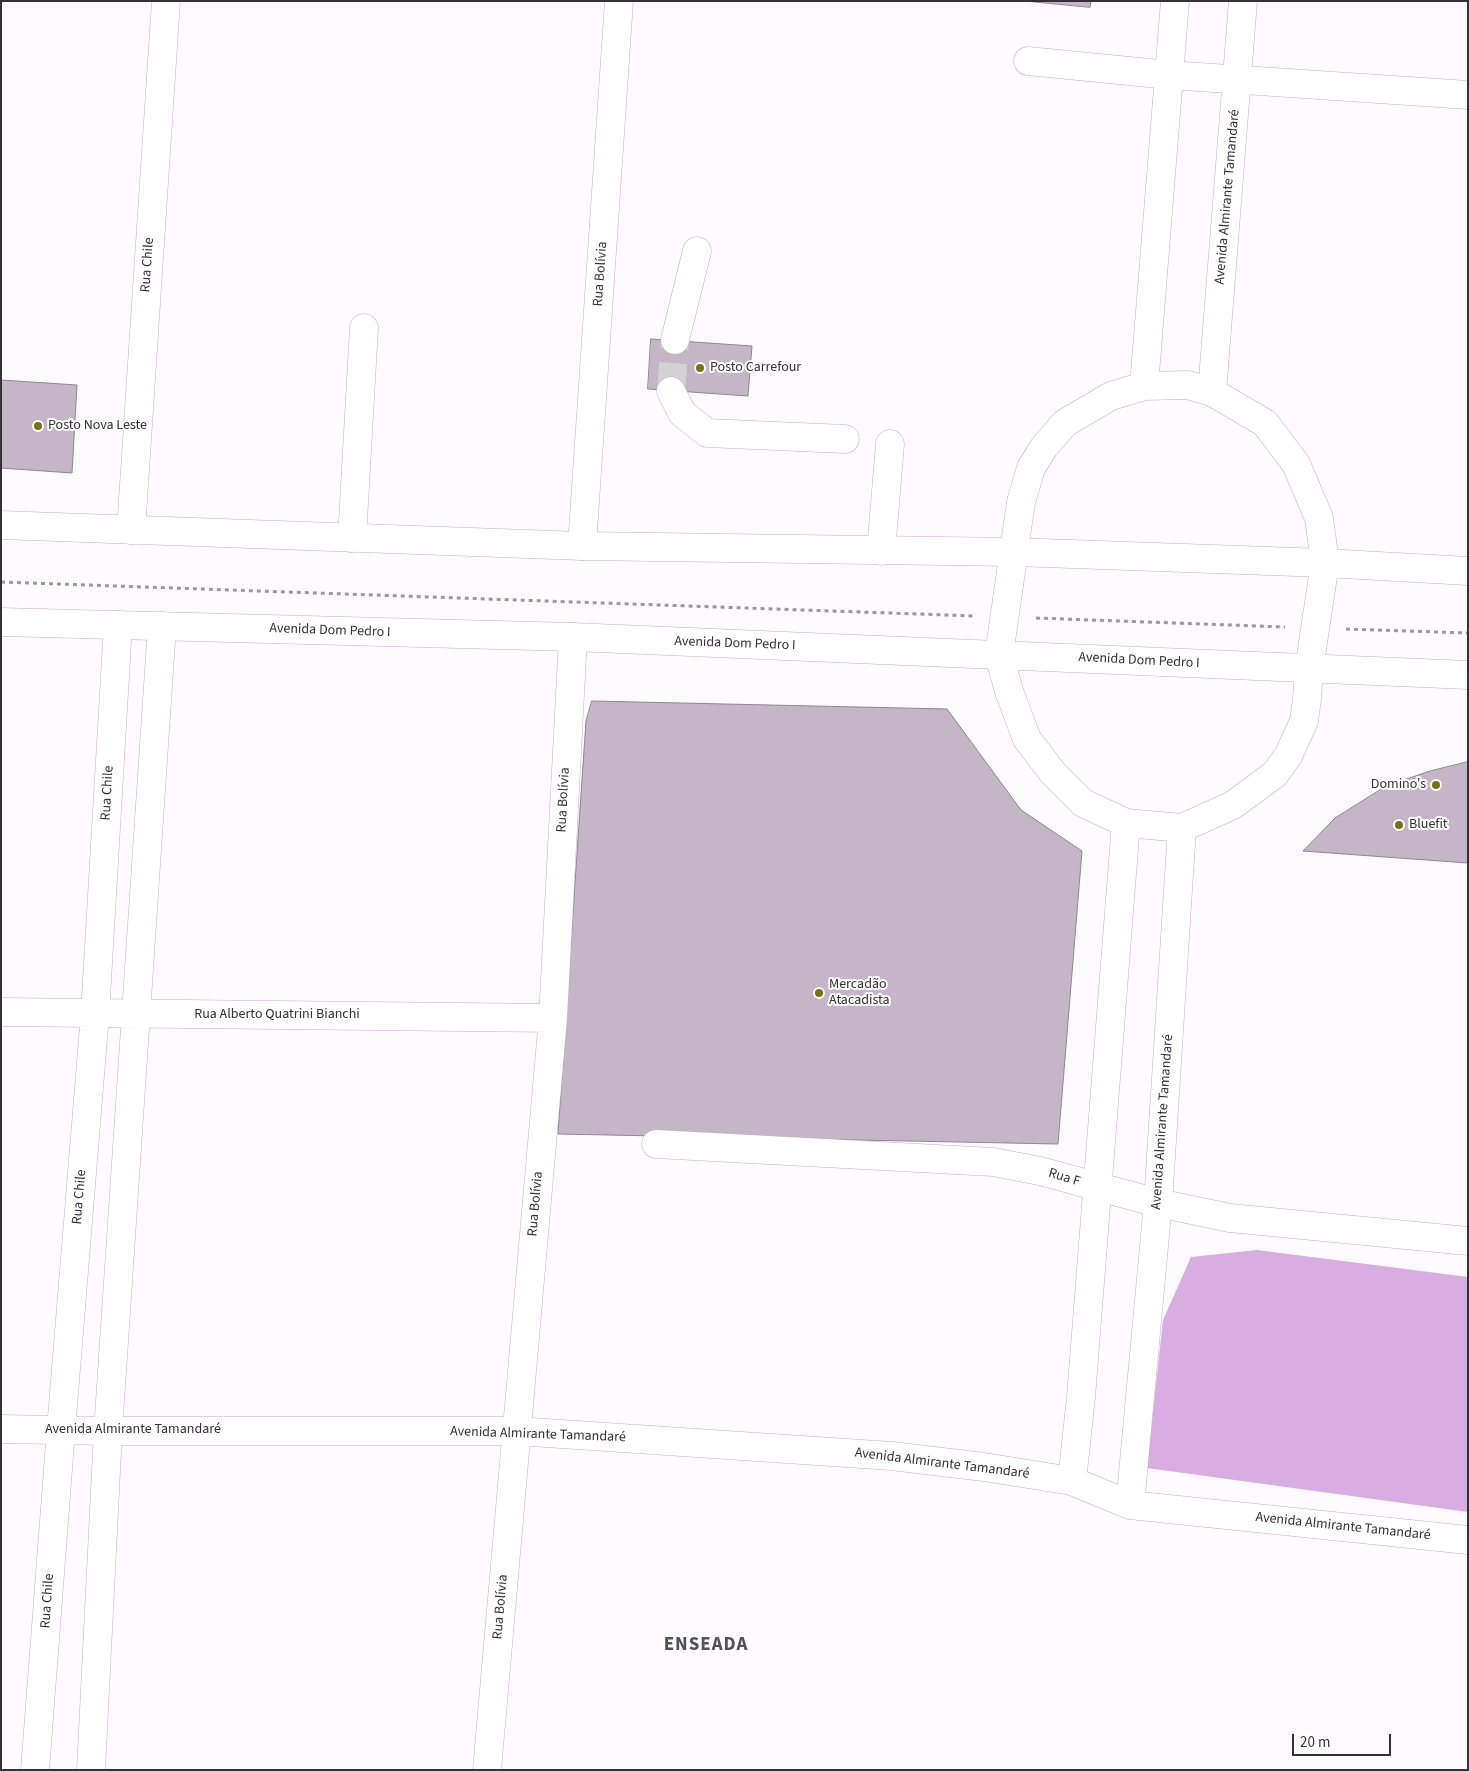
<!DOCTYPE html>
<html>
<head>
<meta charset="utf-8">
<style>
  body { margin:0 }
  #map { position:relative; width:1469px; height:1771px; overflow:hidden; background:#fdfafd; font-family:"Source Sans 3",sans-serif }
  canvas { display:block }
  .frame { position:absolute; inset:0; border:2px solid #353036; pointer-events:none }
  .scale { position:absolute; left:1292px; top:1734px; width:99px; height:22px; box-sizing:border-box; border:2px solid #353036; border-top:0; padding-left:6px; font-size:15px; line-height:18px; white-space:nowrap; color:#353036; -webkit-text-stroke:4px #fff; paint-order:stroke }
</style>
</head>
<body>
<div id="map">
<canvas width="1469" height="1771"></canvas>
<div class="frame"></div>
<div class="scale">20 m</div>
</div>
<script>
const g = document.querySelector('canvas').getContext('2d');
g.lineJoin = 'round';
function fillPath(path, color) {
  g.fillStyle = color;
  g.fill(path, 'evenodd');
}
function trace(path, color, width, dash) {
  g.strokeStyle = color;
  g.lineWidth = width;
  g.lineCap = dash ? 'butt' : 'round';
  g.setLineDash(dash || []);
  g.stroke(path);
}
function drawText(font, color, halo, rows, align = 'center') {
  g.font = font + ' "Source Sans 3",sans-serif';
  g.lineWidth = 4;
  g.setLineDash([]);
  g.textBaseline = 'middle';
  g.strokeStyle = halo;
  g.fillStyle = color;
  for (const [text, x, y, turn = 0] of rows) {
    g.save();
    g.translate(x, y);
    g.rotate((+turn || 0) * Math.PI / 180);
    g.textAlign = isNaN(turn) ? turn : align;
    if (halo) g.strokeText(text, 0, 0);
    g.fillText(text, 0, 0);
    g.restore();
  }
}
const forest = new Path2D(`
  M1257 1250 1468 1277V1512L1147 1468 1163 1320 1191 1257Z`);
const building = new Path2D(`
  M1025 1H1091L1090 7Z
  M651 339 752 346 748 396 648 389Z
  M1 380 77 385 72 473 1 468Z
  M592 701 947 709 1021 810 1082 851 1058 1144 558 1134 586 721Z
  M1468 762V863L1303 851 1335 818 1386 786 1430 771Z`);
const minorTunnel = new Path2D(`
  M671 391 675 340`);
const path = new Path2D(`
  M1 582 975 616
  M1036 618 1285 627
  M1346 629 1468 633`);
const minor = new Path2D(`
  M1028 61 1169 75 1468 95
  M675 340 697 251
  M1188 385 1212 392 1265 423 1296 464 1319 518 1325 563 1309 669 1307 699 1304 721 1288 756 1275 774 1233 805 1182 828 1126 823 1083 803 1053 773 1027 739 1009 691 999 655 1021 502 1031 468 1044 447 1065 423 1111 396 1144 386Z
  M1144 386 1175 1
  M671 391 682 413 707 433 845 439
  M1212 392 1243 1
  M131 530 166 1
  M352 538 364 328
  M582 546 619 1
  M881 551 890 444
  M1 1012 553 1018
  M656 1144 993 1162 1040 1171 1158 1203 1230 1218 1468 1241
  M1 1429 108 1431H516L892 1456 984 1467 1072 1481 1130 1505 1468 1540
  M1072 1481 1081 1397 1126 823
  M1130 1505 1158 1203 1182 828
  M35 1770 61 1430 95 1014 118 625
  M91 1770 108 1431 162 626
  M487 1770 553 1018 573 637`);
const major = new Path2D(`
  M1 525 582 546 1015 552 1325 563 1468 571
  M1 622 573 637 1468 675`);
const markers = [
  [700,368,5,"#767215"],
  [38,426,5,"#767215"],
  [1436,785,5,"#767215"],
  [1399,825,5,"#767215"],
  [819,993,5,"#767215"]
];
const streetNames = [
  ["Avenida Almirante Tamandaré",1228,197,-85],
  ["Rua Chile",148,265,-86],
  ["Rua Bolívia",601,274,-86],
  ["Avenida Dom Pedro I",330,631,2],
  ["Avenida Dom Pedro I",735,644,2],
  ["Avenida Dom Pedro I",1139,661,3],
  ["Rua Chile",108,793,-87],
  ["Rua Bolívia",564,800,-87],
  ["Rua Alberto Quatrini Bianchi",277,1015],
  ["Avenida Almirante Tamandaré",1163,1122,-86],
  ["Rua F",1064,1178,17],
  ["Rua Chile",80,1197,-85],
  ["Rua Bolívia",536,1204,-85],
  ["Avenida Almirante Tamandaré",133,1430],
  ["Avenida Almirante Tamandaré",538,1435,2],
  ["Avenida Almirante Tamandaré",942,1464,7],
  ["Avenida Almirante Tamandaré",1343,1527,6],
  ["Rua Chile",48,1601,-86],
  ["Rua Bolívia",501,1607,-85]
];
const poiNames = [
  ["Posto Carrefour",710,368],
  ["Posto Nova Leste",48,426],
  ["Domino's",1426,785,"right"],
  ["Bluefit",1409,825],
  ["Mercadão",829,985],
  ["Atacadista",829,1001]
];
const districtNames = [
  ["ENSEADA",706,1646]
];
fillPath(forest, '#d9ade2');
fillPath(building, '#c4b6c7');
trace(building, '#918493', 1);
trace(minorTunnel, '#d5d2d5', 28, [28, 14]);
trace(minor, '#bfb1c1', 29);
trace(major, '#bfb1c1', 29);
trace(path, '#9c989c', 3, [4, 4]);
trace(minor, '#fff', 28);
trace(major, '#fff', 28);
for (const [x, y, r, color] of markers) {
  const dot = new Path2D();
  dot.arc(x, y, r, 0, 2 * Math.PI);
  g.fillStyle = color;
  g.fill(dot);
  trace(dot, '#fff', 2);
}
drawText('14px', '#353036', '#fff', streetNames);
drawText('14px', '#353036', '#fff', poiNames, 'left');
g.letterSpacing = '1px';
drawText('bold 19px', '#584d5a', '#fff', districtNames);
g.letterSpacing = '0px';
</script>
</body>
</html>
